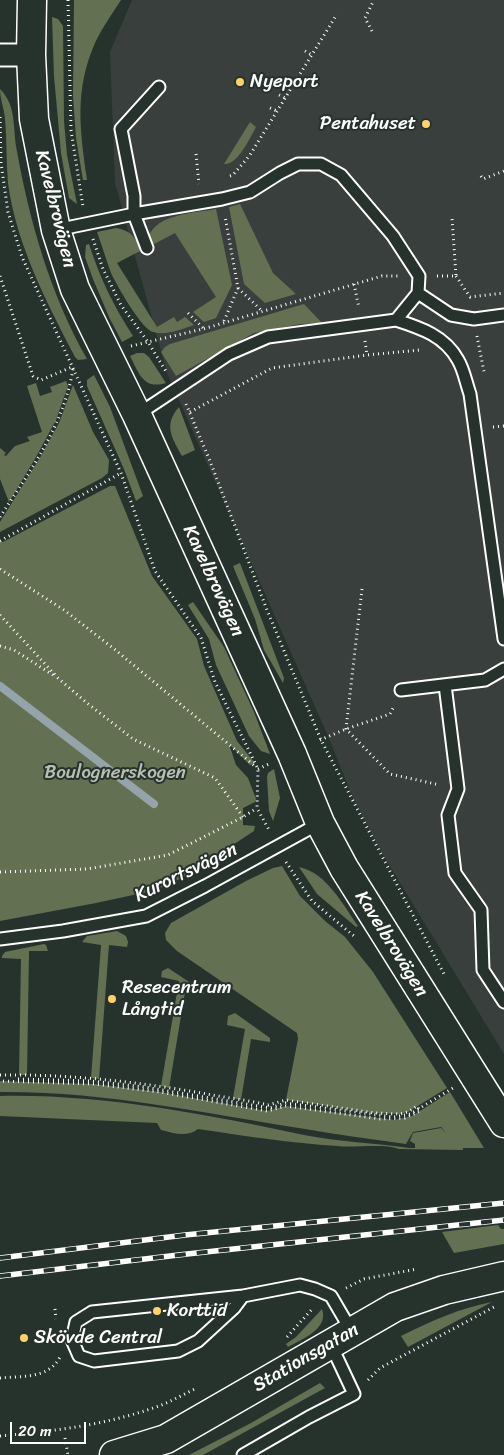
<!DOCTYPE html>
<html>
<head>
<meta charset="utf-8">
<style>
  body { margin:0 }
  #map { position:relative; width:504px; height:1455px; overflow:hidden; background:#26332d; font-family:Sriracha,sans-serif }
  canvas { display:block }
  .scale { position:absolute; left:10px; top:1422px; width:76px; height:22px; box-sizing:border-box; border:2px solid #fff; border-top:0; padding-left:6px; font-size:15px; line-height:18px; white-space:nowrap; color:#fff; -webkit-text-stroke:4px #26332d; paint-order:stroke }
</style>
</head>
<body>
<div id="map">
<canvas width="504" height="1455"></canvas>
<div class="scale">20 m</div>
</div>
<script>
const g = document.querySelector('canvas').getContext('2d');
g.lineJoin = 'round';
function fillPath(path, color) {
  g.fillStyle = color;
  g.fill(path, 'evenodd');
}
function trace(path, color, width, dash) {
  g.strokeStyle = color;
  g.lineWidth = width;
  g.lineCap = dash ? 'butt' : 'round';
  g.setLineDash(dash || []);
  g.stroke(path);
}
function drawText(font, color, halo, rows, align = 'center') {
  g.font = font + ' Sriracha,sans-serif';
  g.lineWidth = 4;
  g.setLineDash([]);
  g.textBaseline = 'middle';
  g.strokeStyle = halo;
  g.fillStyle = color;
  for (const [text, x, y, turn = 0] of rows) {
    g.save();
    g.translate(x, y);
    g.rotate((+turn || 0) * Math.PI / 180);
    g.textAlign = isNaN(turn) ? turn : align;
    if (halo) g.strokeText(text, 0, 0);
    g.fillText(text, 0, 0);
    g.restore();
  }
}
const built = new Path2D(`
  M132 0H504V1054L382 853 353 798 328 736 167 373 115 183 110 52Z`);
const green = new Path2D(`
  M74 0H121C112 14 102 28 95 43 74 91 80 130 87 180H83L76 138 73 96Z
  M52 17 58 19 63 26 64 121 67 155 77 204 69 198 61 153 54 76Z
  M0 89C16 105 13 125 16 146 29 220 50 294 87 359L78 360 75 357C47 303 16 244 8 183 6 162 7 140 5 118 4 108 0 99 0 89Z
  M250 122 256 127C250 138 237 166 224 164Z
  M240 204 273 273 296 294 265 303 244 284 229 207Z
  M216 209 232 285 216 318 204 322 193 312 216 297 175 233 154 244 149 236C157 214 195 213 216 209Z
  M116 228C132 231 134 237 142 250L117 263 157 327 174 317 177 322 185 317 194 325C182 329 166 336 153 332 142 330 116 284 111 273 106 259 102 246 97 232Z
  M89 244C100 278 114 307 133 336L122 342 109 317 93 279 85 257 86 245Z
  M304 304 322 323 300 324 254 333 176 376 161 352 165 347 170 344Z
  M137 353H144L149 357 166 383C143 390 139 373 130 356Z
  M94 375 110 407 143 496 136 501 124 469 87 386V380Z
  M66 381 68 386 56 420 36 457 9 502 0 479V448L6 453 4 455 6 456 15 446 30 441 27 437 42 432 27 386 36 383 40 396 52 392 50 387Z
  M73 385 93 432 109 460 108 473 102 478 0 532V522L41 456 59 423Z
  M179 407 195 450 182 456C172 438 163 425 179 407Z
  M110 486H115L152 576 197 639 204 666 237 741 254 762V764L250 765 229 744 236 765 248 778 256 799 255 802 243 808V825L255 826 254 831 184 877 156 890 96 903 0 921V541L3 542Z
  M240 563 284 678 283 683 264 650 255 619 233 566Z
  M193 602 224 647 254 712 270 754 261 751 249 736 216 665 209 639 188 605Z
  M274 769 280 798 273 821 269 811 267 777 268 773Z
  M282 866 300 896 325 921 345 937 373 972 447 1088 408 1112 400 1114 375 1113 286 1100 298 1039 297 1033 177 951 166 940 165 933 171 923 246 881 273 868Z
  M299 867C327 873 343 905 358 926L356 927 317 894Z
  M117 931 126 936 128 942 127 947 109 945 99 1079 91 1078 101 945 82 942 87 936Z
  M44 944 46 945 48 951H29L27 1075H19L21 959 2 958V956L5 952Z
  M168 968 203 991 204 994 185 992 169 1088 161 1086 179 981 161 977 162 971Z
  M235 1013 270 1038V1042L251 1039 241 1100 233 1098 245 1029 227 1025 228 1016Z
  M0 1081 94 1084 160 1092 267 1111 286 1106 394 1120 412 1116 450 1092 484 1148H463V1150L399 1149C384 1143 355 1148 337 1146 291 1143 245 1136 198 1129 186 1138 174 1133 161 1130L157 1123 0 1116V1096C102 1094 204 1114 304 1135 338 1142 375 1143 409 1148H415V1144L410 1141 413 1133 441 1128 447 1134 441 1127 413 1132 406 1144C373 1139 339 1135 305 1129 203 1113 103 1091 0 1092Z
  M498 1225 501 1229H504V1244L454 1253 442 1232Z
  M492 1302 408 1347 401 1336C433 1320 458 1309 492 1302Z
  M322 1309C329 1329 302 1339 288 1347L286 1344 296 1337Z
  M320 1383 325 1388 203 1455H189L251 1423Z`);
const stream = new Path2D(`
  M0 686 154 804`);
const path = new Path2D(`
  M68 0 71 130 83 207
  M372 31 365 18 374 0
  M305 51 312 55
  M279 95 285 98
  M270 108 277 111
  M0 117 1 163 8 212 22 257 121 473 155 571 201 638 215 682 258 769 257 808 269 830
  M196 154 199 184
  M230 176 233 175 250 155 337 14
  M481 176 483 179 504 171
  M93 239 103 269 121 305 148 342 167 373
  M0 276 33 376 41 380 72 367
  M437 276H456L452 218
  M456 276 470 297 504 293
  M354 284 359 308
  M238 288 262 311
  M188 313 203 328
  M224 321 238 288 225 216
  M477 336 484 372
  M365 341 367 355
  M131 346 203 329 382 276H398
  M186 404 210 461 267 610 321 740 445 976
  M190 412 272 368 367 355 420 350
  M493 427 504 426
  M0 517C30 471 64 425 73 369
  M0 541 121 473
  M0 569 64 610 113 648 256 767
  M362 589 346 729 390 774 440 785
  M0 615 58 678 87 703 133 739 215 778 243 817
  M0 646 14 650 53 675
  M320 740 346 729 390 714 394 706
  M258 769 269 764
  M286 862 312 901 354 936
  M0 872 87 869 168 855 243 817 257 808
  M0 1075C70 1074 139 1082 207 1094 227 1098 248 1100 268 1105L286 1100 375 1113 400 1114 408 1112 417 1106 420 1111 405 1118 381 1119 286 1106 267 1111 160 1092 94 1084 0 1081
  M18 1079 91 1081 144 1087 270 1108 286 1103 394 1117 410 1114 453 1088
  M346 1288 364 1279 417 1269
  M55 1309 56 1319
  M287 1337 313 1308
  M0 1378C21 1376 49 1379 60 1357
  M368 1380 380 1368 494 1307
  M0 1436C55 1431 106 1425 159 1406 172 1401 184 1394 197 1388
  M65 1438 68 1455`);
const lane = new Path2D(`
  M56 230 134 214 222 199 250 192 280 173 298 164H321L341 175 393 236 419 276 418 293 396 320 268 337 229 354 137 415
  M147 248 134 214V196L121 129 159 87
  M418 293 451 315 474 319 504 315
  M396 320C421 328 445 336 458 360 464 370 466 383 470 394L504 639
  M445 685 458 789 448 815 455 873 481 910 483 970 504 1002
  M401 690 485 680 504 669
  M0 939 63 931 146 916 205 886 320 823
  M243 1296 234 1308 198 1341 178 1351 94 1361 79 1356 72 1340 76 1322 92 1312 243 1296 300 1285 315 1289 331 1296 352 1332
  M243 1455 309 1417 354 1394 331 1345`);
const street = new Path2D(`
  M0 55H31`);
const secondary = new Path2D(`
  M32 0 31 55 34 119 56 230 75 289 137 415 292 754 320 823 344 868 504 1123
  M114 1455 166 1439 395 1307 444 1290 504 1276`);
const rail = new Path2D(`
  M0 1258 185 1235 504 1203
  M0 1276 187 1254 504 1220`);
const markers = [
  [240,82,5,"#ffd166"],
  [426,124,5,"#ffd166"],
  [112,999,5,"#ffd166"],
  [157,1311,5,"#ffd166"],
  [24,1338,5,"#ffd166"]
];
const poiNames = [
  ["Nyeport",250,82],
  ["Pentahuset",416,124,"right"],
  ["Resecentrum",122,988],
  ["Långtid",122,1010],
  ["Korttid",167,1311],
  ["Skövde Central",34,1338]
];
const streetNames = [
  ["Kavelbrovägen",55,209,76],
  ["Kavelbrovägen",213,581,65],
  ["Kurortsvägen",186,873,-26],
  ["Kavelbrovägen",391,944,58],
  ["Stationsgatan",306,1358,-30]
];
const parkNames = [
  ["Boulognerskogen",115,773]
];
fillPath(built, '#393f3d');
fillPath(green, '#637152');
trace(stream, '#94a4aa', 8);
trace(lane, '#fff', 15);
trace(street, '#fff', 25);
trace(secondary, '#fff', 31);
trace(path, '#fff', 3, [1, 4]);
trace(lane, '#26332d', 11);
trace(street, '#26332d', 21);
trace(secondary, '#26332d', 28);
trace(rail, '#fff', 5.5);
trace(rail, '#26332d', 4, [11]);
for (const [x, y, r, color] of markers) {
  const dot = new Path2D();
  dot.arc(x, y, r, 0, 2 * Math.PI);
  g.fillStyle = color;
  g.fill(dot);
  trace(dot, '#26332d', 2);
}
drawText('19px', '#fff', '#26332d', poiNames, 'left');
drawText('19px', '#fff', '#26332d', streetNames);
drawText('19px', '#b9bfb1', '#26332d', parkNames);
</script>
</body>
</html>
